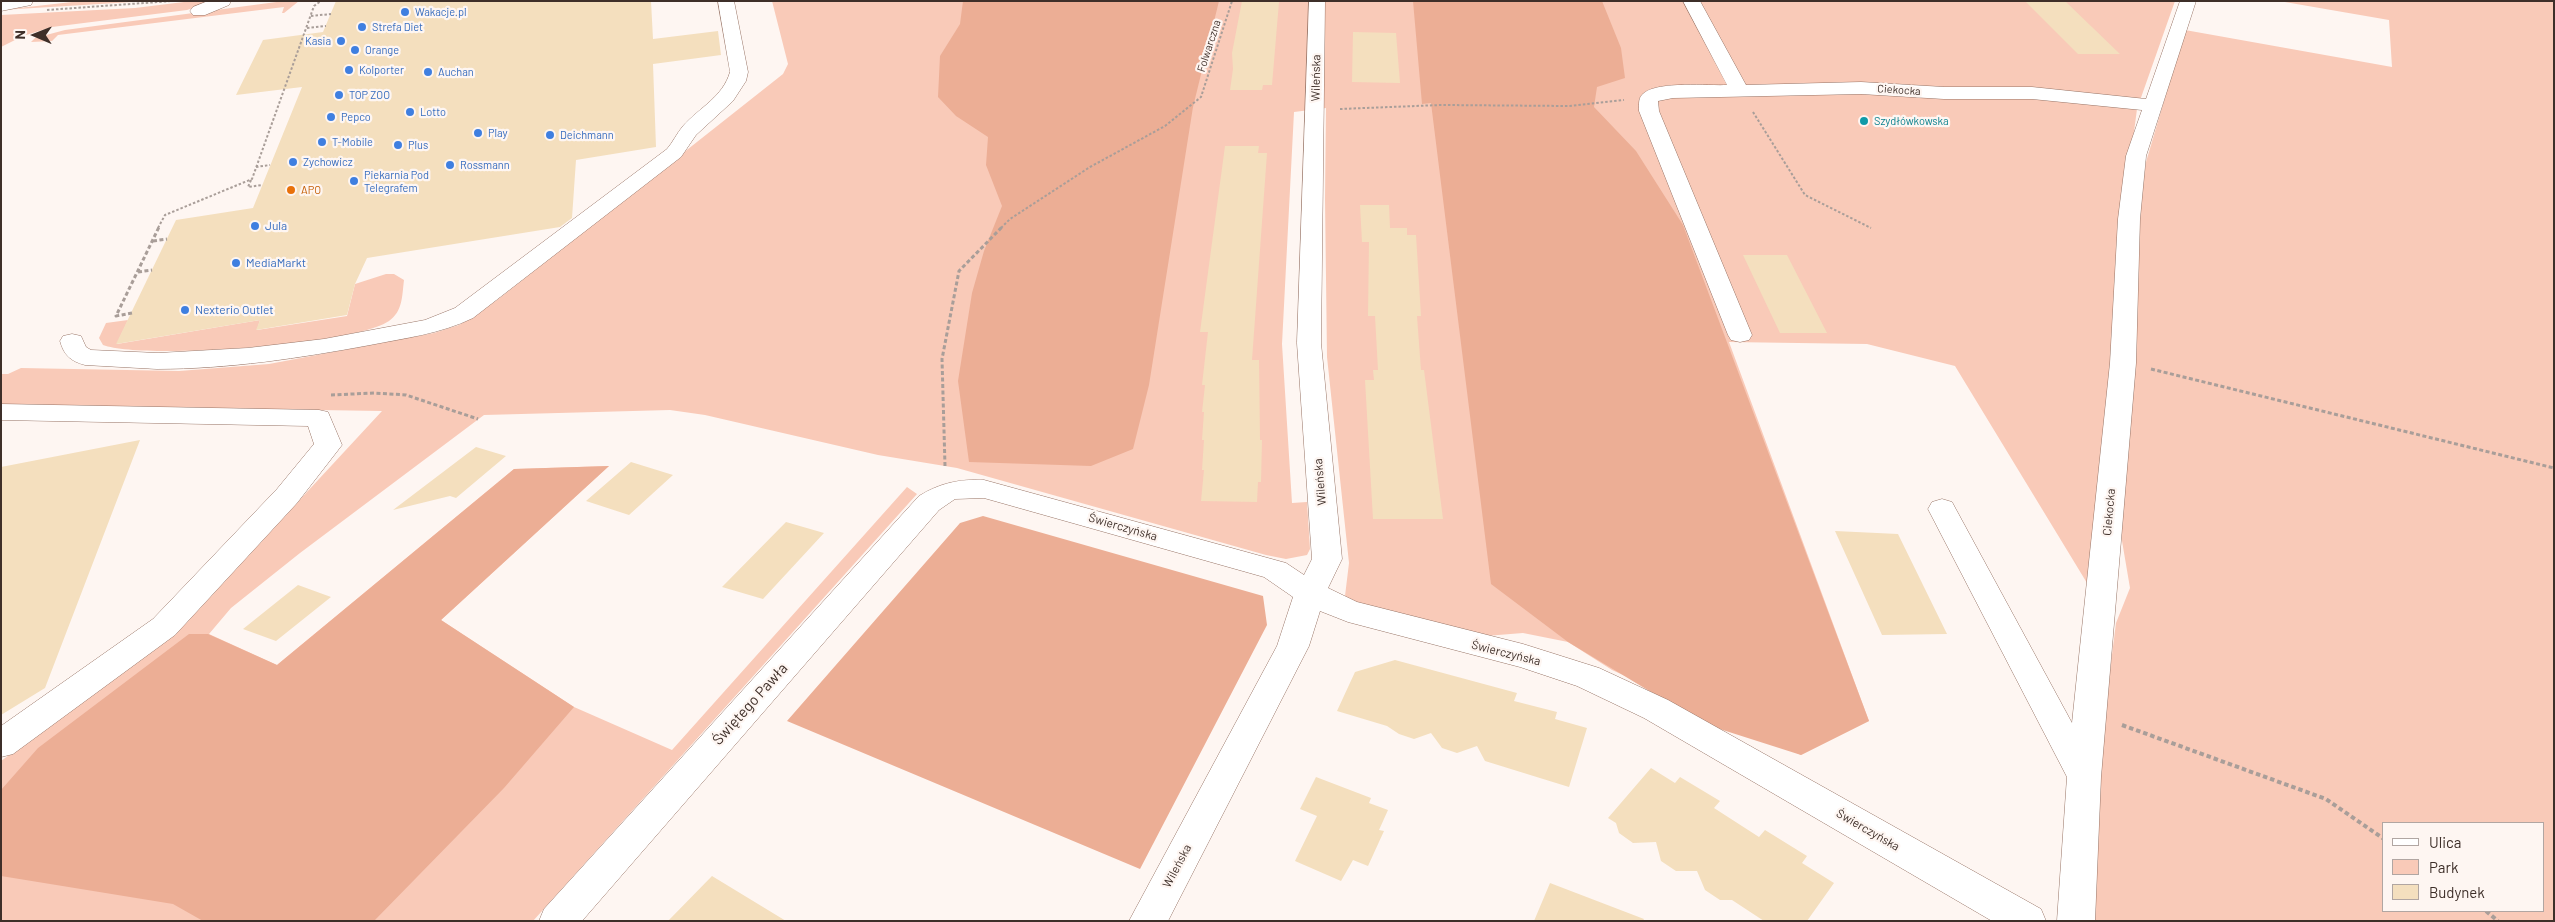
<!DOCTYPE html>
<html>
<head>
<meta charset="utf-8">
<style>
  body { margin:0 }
  #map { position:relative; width:2555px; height:922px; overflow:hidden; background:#fef6f2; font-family:Barlow,sans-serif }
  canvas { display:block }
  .frame { position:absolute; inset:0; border:2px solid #3e2f29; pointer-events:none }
  .legend { position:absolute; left:2382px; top:822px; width:162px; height:90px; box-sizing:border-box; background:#fef6f2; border:1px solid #b1a6a2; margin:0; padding:6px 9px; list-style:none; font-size:15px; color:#3e2f29 }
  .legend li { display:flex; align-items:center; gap:10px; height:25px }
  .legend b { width:25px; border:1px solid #b1a6a2 }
  .north { position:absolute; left:10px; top:10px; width:50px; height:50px; -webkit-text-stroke:4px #fef6f2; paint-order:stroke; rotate:271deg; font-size:14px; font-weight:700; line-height:20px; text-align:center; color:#3e2f29 }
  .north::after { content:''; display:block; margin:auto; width:18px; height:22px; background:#3e2f29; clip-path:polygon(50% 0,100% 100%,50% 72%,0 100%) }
</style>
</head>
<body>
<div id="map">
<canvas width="2555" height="922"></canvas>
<div class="frame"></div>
<ul class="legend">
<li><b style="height:6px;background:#fff"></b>Ulica</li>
<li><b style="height:14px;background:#f9cab8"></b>Park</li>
<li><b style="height:14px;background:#f4dfbe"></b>Budynek</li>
</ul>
<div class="north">N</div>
</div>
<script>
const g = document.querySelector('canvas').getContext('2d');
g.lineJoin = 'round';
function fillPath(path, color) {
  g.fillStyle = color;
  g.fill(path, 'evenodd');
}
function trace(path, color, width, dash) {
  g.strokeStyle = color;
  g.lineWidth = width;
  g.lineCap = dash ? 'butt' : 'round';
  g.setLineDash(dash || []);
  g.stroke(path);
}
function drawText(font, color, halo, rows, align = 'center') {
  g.font = font + ' Barlow,sans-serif';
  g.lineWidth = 4.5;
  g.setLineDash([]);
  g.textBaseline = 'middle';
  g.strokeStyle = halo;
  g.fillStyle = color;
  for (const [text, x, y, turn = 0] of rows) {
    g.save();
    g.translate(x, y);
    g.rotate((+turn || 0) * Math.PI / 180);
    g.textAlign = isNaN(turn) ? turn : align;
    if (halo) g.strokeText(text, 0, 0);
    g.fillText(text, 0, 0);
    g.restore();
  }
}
const green = new Path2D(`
  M81 1H149L1 10Z
  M192 1H215L187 10 52 27 23 36 1 47V15L135 8Z
  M284 1H299L284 13H282L284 7 58 35 52 41 31 42 35 38 65 30Z
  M772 1H2175L2137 109 2124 208 2112 374 2087 583 1955 366 1867 344 1729 342 1869 721 1801 755 1612 670 1568 642 1523 633 1473 637 1375 617 1345 596 1349 563 1327 357 1325 199 1326 108 1294 112 1282 344 1292 503 1307 502 1310 549 1307 555 1286 559 1266 555 957 468 878 455 705 415 670 410 484 415 300 553 231 608 209 634 277 665 514 469 609 466 441 620 574 707 672 750 907 487 917 494 533 921H1V761L180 629 382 411 1 405V374H8L21 368 179 371 269 364 434 333 459 325 497 300 783 74 788 64Z
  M2279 1H2554V921H2090L2104 718 2116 623 2130 588 2121 535 2132 259 2146 162 2185 30 2392 67 2389 20ZM2384 823H2544V911H2384Z
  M386 274H394L404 280C402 296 403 311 389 321 354 345 143 360 103 345L99 338 106 323 128 320 117 344 260 320 257 330 347 316 355 284Z`);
const forest = new Path2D(`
  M963 1H1219L1193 107 1149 385 1133 449 1091 466 969 462 958 381 972 293 984 251 1002 206 986 165 988 137 956 116 938 97 940 56 960 24Z
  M1413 1H1602L1621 48 1625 78 1597 87 1594 107 1636 151 1683 225 1869 721 1801 755 1704 724 1568 642 1491 584 1431 103 1422 104Z
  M609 466 441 620 574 707 504 788 374 921H203L173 904 1 876V790L38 748 189 634H208L277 665 514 469Z
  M983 516 1263 596 1267 625 1140 869 787 721 960 523Z`);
const building = new Path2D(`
  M336 1H651L653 39 718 31 721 55 653 64 656 147 576 160 572 218 560 227 367 258 355 284 347 315 256 330 260 320 116 344 176 220 253 208 302 87 236 95 263 40 323 32Z
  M1242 1 1279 2 1272 85H1263L1262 90H1230L1233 69 1232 53Z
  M2025 1H2065L2120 54H2078Z
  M1353 32 1396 33 1400 83 1352 82Z
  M1225 146H1259L1258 153H1267L1252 360H1259L1260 440H1262L1261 482H1258L1257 502 1201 501 1204 470H1202L1204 440H1202L1204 412H1202L1205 385H1202L1208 332H1200Z
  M1360 205H1389L1390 228H1407V235H1416L1421 316H1417L1421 370H1424L1443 519H1373L1365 380H1374L1373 370H1378L1375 316H1368L1369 242H1362Z
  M1743 255H1787L1827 333H1780Z
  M140 440 45 688 1 715V467Z
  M476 447 506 456 456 498 450 496 393 510Z
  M631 462 673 475 629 515 586 501Z
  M786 522 824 533 763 599 722 587Z
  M1835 531 1898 534 1947 634 1882 635Z
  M298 585 331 597 276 641 243 629Z
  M1395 660 1517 693 1514 701 1557 712 1555 719 1587 728 1569 787 1485 761 1477 746 1457 753 1442 748 1431 733 1414 739 1399 734 1387 726 1337 711 1355 672Z
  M1651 768 1675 783 1680 777 1720 801 1714 808 1759 837 1765 830 1807 856 1802 863 1834 883 1807 921H1764L1732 900H1720L1705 890 1697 871H1676L1661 861 1656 842 1633 843 1619 833 1616 823 1608 818Z
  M1316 777 1371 798 1369 803 1388 810 1379 830 1384 831 1368 866 1353 860 1341 881 1295 861 1317 816 1300 809Z
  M712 876 786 921H668Z
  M1550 883 1644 919 1643 921H1534Z`);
const pathFar2 = new Path2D(`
  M47 10 172 1
  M311 16 331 14
  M307 28 326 26
  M1340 109 1441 105 1569 106 1624 100
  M1753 112 1805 195 1871 228
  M256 167 270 165
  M251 180 248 187 262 185
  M158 228 165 215 252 179 314 6 321 1
  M1001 228 1010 219 1090 167 1165 126 1201 97 1232 1`);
const pathFar1 = new Path2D(`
  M153 241 167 239
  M138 272 152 270
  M132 313 116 316 159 227
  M2151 369 2554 468
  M331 395 374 393 406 395 478 419
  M945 466 942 359 959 271 1002 227`);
const path = new Path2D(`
  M2122 725 2326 799 2384 839
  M2486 911 2498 921`);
const minor = new Path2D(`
  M1 1H33L31 5 1 11Z
  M208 1H231L229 5 205 15H193L190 11 193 7Z
  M718 1H734L748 72 746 81 733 101 696 135 681 157 473 318C440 334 405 338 370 345 300 358 228 369 157 369 133 368 109 366 85 365 70 361 64 355 60 341L63 336 72 334 81 336 86 347 91 350 158 353 248 348 324 339 425 320 455 308 667 149C673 142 677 133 683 126 700 107 723 97 730 72Z
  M1309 1H1325L1321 343 1342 559 1328 588 1357 602 1523 644 1599 668 1668 700 2041 909 2046 921H1992L1644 718 1577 686 1520 667 1348 622 1320 611 1309 646 1168 921H1129L1277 646 1293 597 1264 577 984 498 955 499 939 510 582 921H539L544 909 919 496C940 483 959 479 984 480L1286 563 1304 575 1312 559 1297 343Z
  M1683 1H1700L1746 85 1861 82 1944 87H2032L2146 99 2180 1H2196L2146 156 2140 219 2136 363 2101 777 2095 921H2057L2067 777 1928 509 1932 502 1942 499 1952 502 2072 723 2110 363 2118 219 2126 156 2142 110 2032 99H1944L1861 94 1673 98 1658 101 1659 111 1752 335 1749 340 1740 342 1731 340 1728 335 1639 111C1639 104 1638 97 1644 93 1659 81 1708 86 1727 85Z
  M1 404 319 410 328 412 342 445 297 503 175 635 13 754 1 757V726L153 619 277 489 314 444 308 426 1 420Z`);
const markers = [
  [405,12,5,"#3f7fe0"],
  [362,27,5,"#3f7fe0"],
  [341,41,5,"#3f7fe0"],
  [355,50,5,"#3f7fe0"],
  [349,70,5,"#3f7fe0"],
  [428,72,5,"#3f7fe0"],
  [339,95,5,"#3f7fe0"],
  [410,112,5,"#3f7fe0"],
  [331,117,5,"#3f7fe0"],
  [1864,121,5,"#0f9aa8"],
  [478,133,5,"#3f7fe0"],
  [550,135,5,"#3f7fe0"],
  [322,142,5,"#3f7fe0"],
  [398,145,5,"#3f7fe0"],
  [293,162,5,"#3f7fe0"],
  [450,165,5,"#3f7fe0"],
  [354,181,5,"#3f7fe0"],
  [291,190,5,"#e8710a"],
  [255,226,5,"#3f7fe0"],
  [236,263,5,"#3f7fe0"],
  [185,310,5,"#3f7fe0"]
];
const farShopnames = [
  ["Wakacje.pl",415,12],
  ["Strefa Diet",372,27],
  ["Kasia",331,41,"right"],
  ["Orange",365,50],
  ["Kolporter",359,70],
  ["Auchan",438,72],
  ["TOP ZOO",349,95],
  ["Lotto",420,112],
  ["Pepco",341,117],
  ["Play",488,133],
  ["Deichmann",560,135],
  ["T-Mobile",332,142],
  ["Plus",408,145],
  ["Zychowicz",303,162],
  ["Rossmann",460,165],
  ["Piekarnia Pod",364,175],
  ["Telegrafem",364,188]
];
const farStreetnames = [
  ["Folwarczna",1209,46,-72],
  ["Ciekocka",1899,90,4]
];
const farCulturenames = [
  ["Szydłówkowska",1874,121]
];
const farFoodnames = [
  ["APO",301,190]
];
const streetNames = [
  ["Wileńska",1316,78,-89],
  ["Wileńska",1320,482,-95],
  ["Ciekocka",2109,512,-85],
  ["Świerczyńska",1123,527,16],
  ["Świerczyńska",1506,653,14],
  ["Świerczyńska",1868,830,30],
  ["Wileńska",1177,866,-62]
];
const shopNames = [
  ["Jula",265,226],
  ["MediaMarkt",246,263],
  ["Nexterio Outlet",195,310]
];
const nearStreetnames = [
  ["Świętego Pawła",750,704,-48]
];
fillPath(green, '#f9cab8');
fillPath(forest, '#ecae95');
fillPath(building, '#f4dfbe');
trace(minor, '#987567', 1);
trace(pathFar2, '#a99e99', 2, [2.5, 2]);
trace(pathFar1, '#a99e99', 3, [4, 2.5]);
trace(path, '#a99e99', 4, [4.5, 3]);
fillPath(minor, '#fff');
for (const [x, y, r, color] of markers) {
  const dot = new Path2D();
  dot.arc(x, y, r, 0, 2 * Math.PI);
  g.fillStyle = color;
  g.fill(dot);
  trace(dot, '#fef6f2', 2);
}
drawText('11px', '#366cbe', '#fef6f2', farShopnames, 'left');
drawText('11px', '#3e2f29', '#fef6f2', farStreetnames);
drawText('11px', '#0d838f', '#fef6f2', farCulturenames, 'left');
drawText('11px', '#c56008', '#fef6f2', farFoodnames, 'left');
drawText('12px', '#3e2f29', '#fef6f2', streetNames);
drawText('12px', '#366cbe', '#fef6f2', shopNames, 'left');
drawText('15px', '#3e2f29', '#fef6f2', nearStreetnames);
</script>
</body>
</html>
